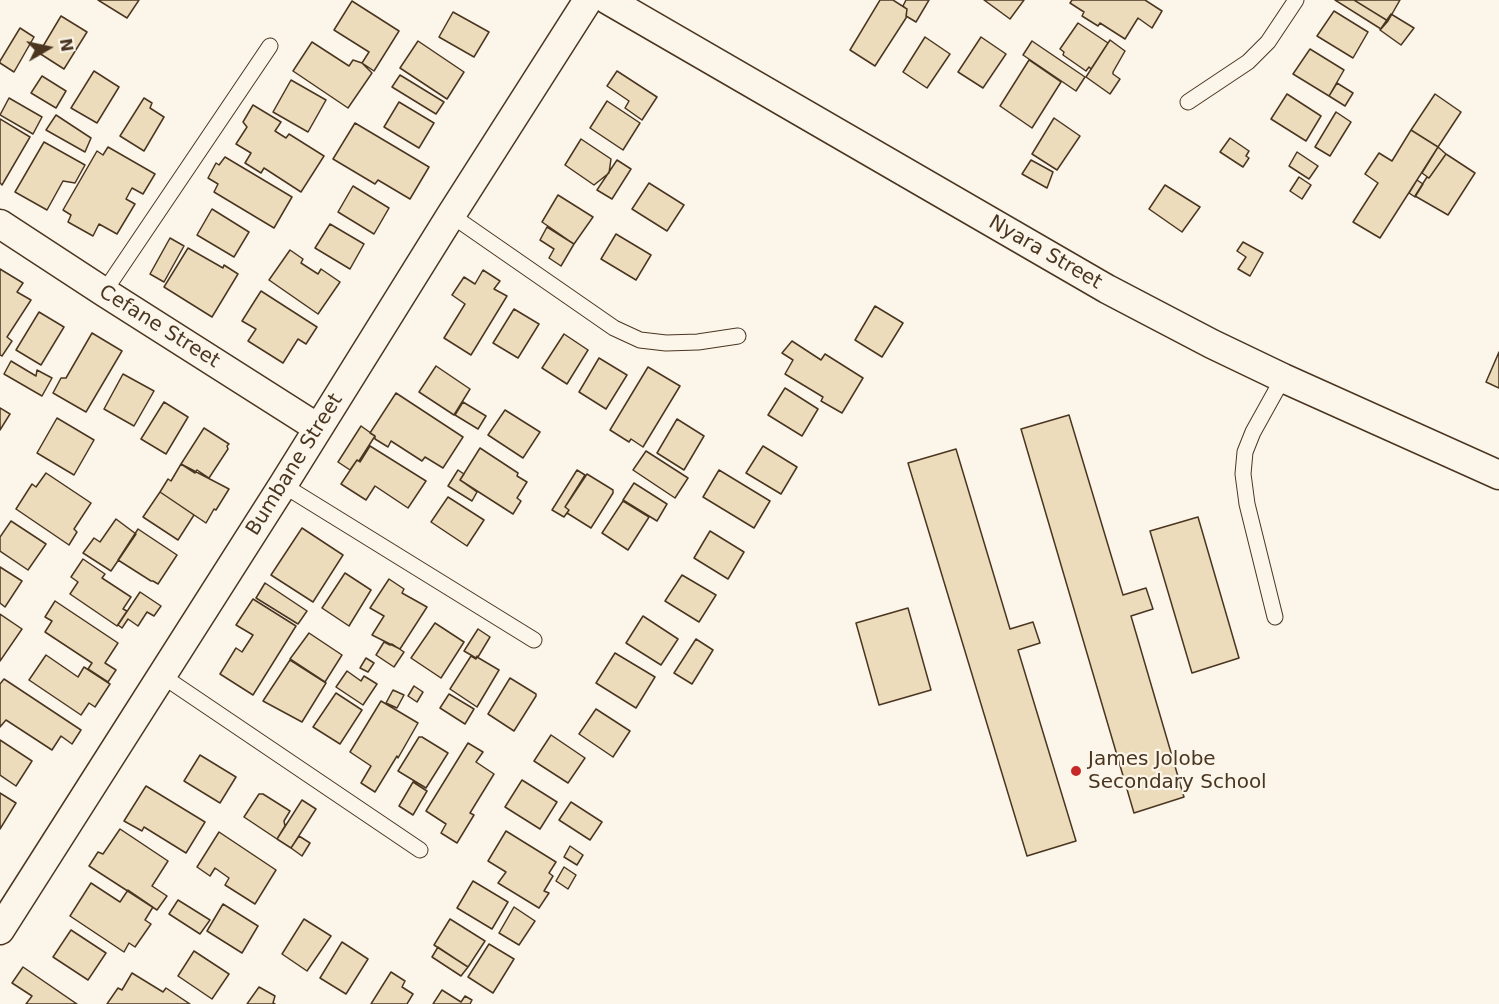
<!DOCTYPE html>
<html>
<head>
<meta charset="utf-8">
<style>
  body { margin:0 }
  #map { position:relative; width:1499px; height:1004px; overflow:hidden; background:#fbf6e9; font-family:"DejaVu Sans",sans-serif }
  canvas { display:block }
  .north { position:absolute; left:18px; top:18px; width:60px; height:60px; -webkit-text-stroke:4px #fbf6e9; paint-order:stroke; rotate:81deg; font-size:16px; font-weight:700; line-height:24px; text-align:center; color:#4a3520 }
  .north::after { content:''; display:block; margin:auto; width:21px; height:27px; background:#4a3520; clip-path:polygon(50% 0,100% 100%,50% 72%,0 100%) }
</style>
</head>
<body>
<div id="map">
<canvas width="1499" height="1004"></canvas>
<div class="north">N</div>
</div>
<script>
const g = document.querySelector('canvas').getContext('2d');
g.lineJoin = 'round';
function fillPath(path, color) {
  g.fillStyle = color;
  g.fill(path, 'evenodd');
}
function trace(path, color, width, dash) {
  g.strokeStyle = color;
  g.lineWidth = width;
  g.lineCap = dash ? 'butt' : 'round';
  g.setLineDash(dash || []);
  g.stroke(path);
}
function drawText(font, color, halo, rows, align = 'center') {
  g.font = font + ' "DejaVu Sans",sans-serif';
  g.lineWidth = 4.5;
  g.setLineDash([]);
  g.textBaseline = 'middle';
  g.strokeStyle = halo;
  g.fillStyle = color;
  for (const [text, x, y, turn = 0] of rows) {
    g.save();
    g.translate(x, y);
    g.rotate((+turn || 0) * Math.PI / 180);
    g.textAlign = isNaN(turn) ? turn : align;
    if (halo) g.strokeText(text, 0, 0);
    g.fillText(text, 0, 0);
    g.restore();
  }
}
const building = new Path2D(`
  M98 0H139L127 18Z
  M880 0H893L907 9 906 18 875 66 850 50Z
  M906 0H929L916 22 906 16 907 9 903 6Z
  M984 0H1024L1010 19Z
  M1072 0H1145L1162 11 1152 28 1138 18 1125 39 1100 23 1098 26 1082 16 1084 12 1070 3Z
  M1335 0H1354L1388 21 1381 29Z
  M1354 0H1400L1388 21Z
  M352 1 399 31 374 71 362 63 369 52 334 30Z
  M1334 11 1368 32 1353 58 1317 36Z
  M453 12 489 32 474 57 439 37Z
  M1391 14 1414 28 1401 45 1380 30Z
  M61 16 87 32 64 69 39 53Z
  M1078 23 1108 43 1091 69 1089 67 1086 71 1063 55 1064 52 1060 49Z
  M20 28 34 37 14 72 0 63V61Z
  M925 37 950 54 927 88 903 72Z
  M981 37 1006 54 983 88 958 72Z
  M1110 40 1125 51 1113 72V74L1120 79 1110 94 1086 77Z
  M418 41 464 72 447 99 400 68Z
  M1032 41 1085 77 1076 91 1023 55Z
  M312 42 349 66 353 60 362 63 372 73 348 108 293 71Z
  M1310 49 1344 70 1329 96 1293 74Z
  M1029 60 1061 82 1032 128 1000 106Z
  M94 71 119 87 97 123 71 108Z
  M617 71 657 97 642 120 625 108 629 101 607 86Z
  M400 75 444 102 436 114 392 87Z
  M42 76 66 91 56 108 31 93Z
  M291 80 326 100 308 132 273 112Z
  M1337 83 1353 93 1345 106 1329 96Z
  M1287 94 1321 116 1306 141 1271 119Z
  M1435 94 1461 112 1438 147 1411 130Z
  M9 98 42 117 33 134 0 115Z
  M144 98 152 103 150 108 164 117 144 151 120 136Z
  M607 101 640 123 623 150 590 128Z
  M399 102 434 123 419 148 384 127Z
  M253 105 281 122 275 131 286 138 289 134 324 156 301 192 264 168 261 173 245 163 251 153 236 144 247 127 243 122Z
  M1336 112 1351 122 1330 156 1315 147Z
  M56 115 91 138 85 152 46 130Z
  M1054 118 1080 136 1057 170 1032 154Z
  M0 119 30 137 2 185 0 183Z
  M355 123 429 167 410 199 378 180 375 184 333 159Z
  M1411 130 1438 147 1380 238 1353 222 1378 183 1365 174 1379 153 1392 161Z
  M1230 138 1249 151 1246 156 1249 158 1243 167 1220 152Z
  M581 139 611 159 609 173 594 185 565 165Z
  M44 142 85 165 75 183 63 181 47 210 15 192Z
  M108 147 155 174 143 194 132 188 126 199 135 204 117 234 99 224 93 236 68 222 71 215 63 210 97 151 103 155Z
  M1438 147 1446 154 1429 178 1422 173Z
  M1297 152 1318 166 1309 179 1289 166Z
  M1446 154 1475 173 1448 215 1415 196 1427 177 1429 178Z
  M225 157 292 197 274 228 214 192 218 184 208 178 216 163 219 165Z
  M617 160 631 169 612 199 597 190Z
  M1031 160 1053 172 1047 188 1022 174Z
  M1299 177 1311 185 1302 199 1290 191Z
  M1417 180 1423 184 1415 197 1409 193Z
  M649 183 684 205 667 231 632 209Z
  M1165 185 1200 207 1182 232 1149 209Z
  M353 186 389 208 374 234 338 212Z
  M558 195 593 217 574 244 542 222Z
  M212 209 249 232 234 257 197 235Z
  M330 224 364 244 350 269 315 248Z
  M547 227 574 244 561 266 549 258 554 249 540 240Z
  M616 234 651 255 636 280 601 259Z
  M170 238 184 246 164 282 150 274Z
  M1243 242 1263 253 1250 276 1238 269 1246 257 1237 251Z
  M188 248 223 268 224 265 238 274 212 317 164 287Z
  M290 250 303 259 301 263 318 274 321 269 340 282 318 314 269 280Z
  M0 269 23 283 17 292 31 300 7 337 12 341 2 356 0 355Z
  M483 270 500 281 494 289 507 296 471 355 444 338 465 304 452 295 464 277 475 284Z
  M261 291 317 327 306 344 298 339 283 363 248 341 256 329 242 321Z
  M875 306 903 323 882 357 855 340Z
  M514 309 539 324 518 358 493 343Z
  M39 312 64 327 41 365 16 350Z
  M92 333 122 351 86 412 53 393 61 378H66Z
  M564 334 588 350 567 384 542 368Z
  M792 341 821 360 825 354 863 378 842 413 821 401 823 397 785 374 793 360 782 353Z
  M1499 352V388L1486 382Z
  M599 358 627 375 606 409 579 392Z
  M11 361 36 376 37 370 52 378 42 396 4 374Z
  M436 366 470 389 454 415 419 392Z
  M648 367 680 386 643 447 631 439 629 442 610 430Z
  M123 374 154 391 134 426 104 409Z
  M785 388 818 409 802 436 768 415Z
  M396 393 463 437 443 468 425 457 422 461 391 441 388 447 375 439V436L370 433Z
  M164 402 188 417 166 454 141 439Z
  M463 402 486 416 478 429 455 415Z
  M0 408 10 414 0 430Z
  M505 410 540 432 523 458 488 435Z
  M1069 415 1123 595 1146 588 1153 609 1131 616 1184 797 1134 813 1021 429Z
  M57 418 94 440 74 475 37 453Z
  M677 419 704 436 684 470 657 453Z
  M361 426 375 436 359 461 357 460 350 470 338 462Z
  M204 428 229 444 227 446 228 449 209 478 197 470 195 473 181 464Z
  M370 446 426 481 408 508 375 486 366 500 341 484 357 460 360 462Z
  M763 446 797 467 781 494 746 473Z
  M480 448 518 473 517 476 527 482 517 498 521 501 513 514 460 480Z
  M956 449 1010 629 1033 622 1040 643 1018 650 1076 841 1027 856 908 463Z
  M646 451 688 478 675 498 633 470Z
  M181 464 229 489 216 510 214 509 206 523 160 492 168 479 171 481Z
  M458 470 464 474 460 480 477 492 472 501 448 486Z
  M577 470 585 475 565 507 569 510 564 517 552 510Z
  M719 470 770 501 754 528 703 497Z
  M46 473 91 503 74 529 77 532 69 545 16 509 32 484 36 487Z
  M587 474 613 490V493L591 528 567 513 569 510 565 507Z
  M634 483 667 504 657 521 623 500Z
  M160 492 194 515 178 540 143 517Z
  M448 497 484 520 467 546 431 522Z
  M623 501 649 517 628 550 602 533Z
  M1198 517 1239 658 1192 673 1150 531Z
  M116 519 136 534 111 571 83 553 94 538 100 542Z
  M11 521 46 544 28 570 0 551V537Z
  M302 528 343 555 313 602 271 575Z
  M138 529 177 555 158 584 153 581H151L118 560Z
  M710 531 744 552 728 579 694 558Z
  M83 559 105 574 102 578 131 597 123 609 127 611 117 626 70 594 78 582 71 577Z
  M0 567 22 581 5 607 0 603Z
  M345 573 371 590 349 626 322 608Z
  M682 575 716 595 699 622 665 601Z
  M389 579 404 589 402 593 427 607 400 649 372 635 384 616 370 608Z
  M265 583 307 611 298 624 256 598Z
  M140 592 161 606 154 616 147 612 138 626 128 619 122 628 118 625Z
  M253 599 296 626 253 695 220 674 236 648 242 652 253 635 236 625Z
  M55 601 118 643 105 663 116 670 108 682 88 669 92 663 45 632 52 621 45 617Z
  M908 608 931 690 879 705 856 623Z
  M0 614 22 629 0 661Z
  M643 616 678 639 661 665 626 643Z
  M435 623 464 642 441 678 411 658Z
  M478 629 490 637 478 657 477 656 476 658 464 651Z
  M309 633 342 655 325 682 290 659Z
  M696 639 713 650 692 684 674 673Z
  M384 642 390 645 392 644 404 652 394 667 376 655Z
  M615 653 655 677 636 708 596 683Z
  M46 655 78 677 84 667 110 684 95 707 89 703 81 715 29 680Z
  M471 656 476 659 477 657 499 670 477 707 450 689Z
  M366 658 374 663 368 672 360 668Z
  M290 660 326 683 302 722 263 701Z
  M347 671 361 681 364 676 377 684 363 705 336 687Z
  M510 678 536 694V696L514 731 488 714Z
  M4 679 81 730 72 744 61 736 52 750 6 720 0 727V684Z
  M414 686 423 692 417 702 408 696Z
  M393 690 404 695 397 708 386 703Z
  M336 693 362 710 340 744 313 727Z
  M449 694 474 709 465 724 440 708Z
  M381 701 418 723 398 758 397 756 375 792 361 783 371 766 350 752Z
  M596 709 630 731 613 757 579 734Z
  M551 735 585 758 568 783 534 761Z
  M419 737H422L448 753 426 788 398 771Z
  M0 740 32 761 16 786 0 775Z
  M468 743 483 752 476 762 494 774 470 813 474 815 457 843 441 833 446 824 426 811Z
  M200 755 236 777 220 803 184 781Z
  M522 780 557 802 540 829 505 807Z
  M413 782 427 791 413 815 399 806Z
  M146 786 205 822 186 853 144 827 142 831 124 821Z
  M0 793 16 803 0 829Z
  M259 794H263L290 811 284 821 285 826 277 839 244 817Z
  M302 800 316 809 291 848 277 839Z
  M571 802 602 822 590 840 559 820Z
  M120 829 168 861 152 886 167 896 157 910 89 866 98 852 103 854Z
  M506 831 556 862 549 873 553 876 544 891 549 893 539 908 498 883 506 872 488 861Z
  M219 832 276 870 255 904 225 885 229 878 215 868 210 876 197 867Z
  M299 836 310 843 302 856 291 848Z
  M570 846 583 855 577 865 564 857Z
  M564 867 576 875 568 889 556 881Z
  M473 881 508 902 492 929 457 908Z
  M91 883 120 902 128 890 153 907 145 920 151 924 135 947 129 943 124 952 70 916Z
  M178 900 210 920 200 934 169 914Z
  M223 904 258 926 242 953 207 931Z
  M514 907 535 921 519 945 499 933Z
  M304 919 331 936 307 971 282 954Z
  M450 919 485 941 468 967 434 945Z
  M71 930 106 953 88 980 53 957Z
  M342 942 368 959 346 994 320 978Z
  M489 944 514 959 493 993 468 977Z
  M438 947 468 967 461 976 432 957Z
  M194 951 229 974 212 999 178 976Z
  M23 967 77 1004H26L32 996 12 983Z
  M391 972 405 981 402 987 413 994 407 1004H371Z
  M132 973 163 992 166 988 190 1004H107L118 988 122 990Z
  M259 987 275 996 273 1003 275 1004H247Z
  M442 990 461 1002 465 996 472 1000 470 1004H433Z`);
const lane = new Path2D(`
  M1188 102 1248 62 1268 42 1296 0
  M451 215 614 328 640 340 666 343 698 342 738 336
  M104 292 270 46
  M283 485 534 640
  M1275 617 1247 504 1243 474 1245 452 1253 432 1283 378
  M161 675 420 850`);
const street = new Path2D(`
  M608 0 1107 289 1212 344 1283 378 1499 475
  M0 224 104 292 318 428
  M0 930 283 485 451 215 588 0`);
const markers = [
  [1076,771,6,"#c62828"]
];
const streetNames = [
  ["Nyara Street",1045,253,30],
  ["Cefane Street",159,327,32],
  ["Bumbane Street",295,465,-58]
];
const poiNames = [
  ["James Jolobe",1088,760],
  ["Secondary School",1088,783]
];
fillPath(building, '#ecdcbc');
trace(building, '#4a3520', 1.5);
trace(lane, '#4a3520', 17);
trace(street, '#4a3520', 31);
trace(lane, '#fbf6e9', 15);
trace(street, '#fbf6e9', 28);
for (const [x, y, r, color] of markers) {
  const dot = new Path2D();
  dot.arc(x, y, r, 0, 2 * Math.PI);
  g.fillStyle = color;
  g.fill(dot);
  trace(dot, '#fbf6e9', 2);
}
drawText('20px', '#4a3520', '#fbf6e9', streetNames);
drawText('20px', '#4a3520', '#fbf6e9', poiNames, 'left');
</script>
</body>
</html>
